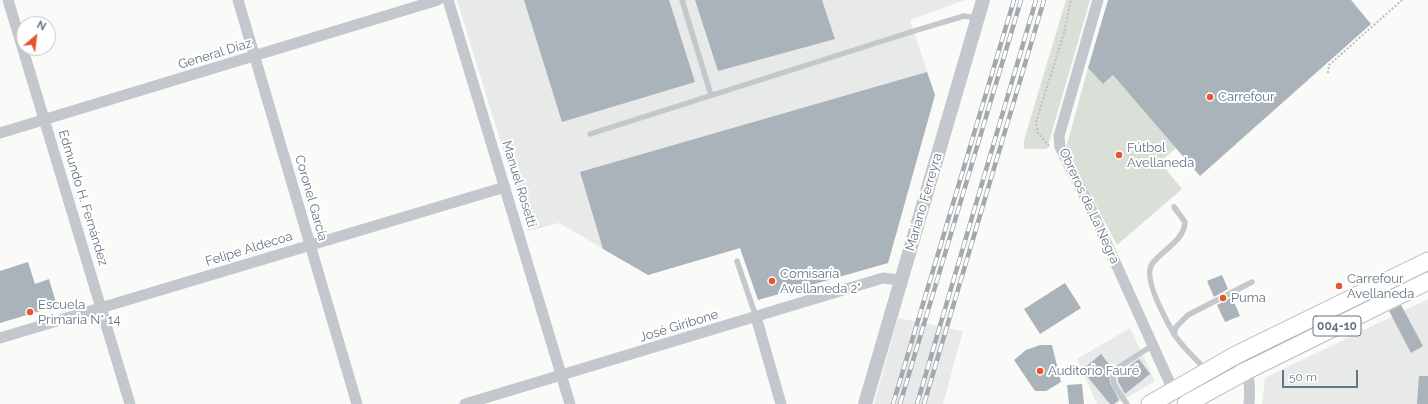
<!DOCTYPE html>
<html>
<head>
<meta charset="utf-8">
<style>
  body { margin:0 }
  #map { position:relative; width:1428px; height:404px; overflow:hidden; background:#fafaf8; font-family:Raleway,sans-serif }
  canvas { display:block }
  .north { position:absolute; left:16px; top:16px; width:40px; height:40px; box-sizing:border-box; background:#fff; border:1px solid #c1c8cd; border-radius:50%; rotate:28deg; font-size:11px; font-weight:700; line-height:16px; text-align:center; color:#657683 }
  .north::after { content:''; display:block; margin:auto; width:14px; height:18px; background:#e4572e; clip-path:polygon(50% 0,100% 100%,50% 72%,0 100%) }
  .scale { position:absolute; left:1282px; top:370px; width:76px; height:18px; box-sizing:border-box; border:2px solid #657683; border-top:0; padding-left:5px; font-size:12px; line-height:14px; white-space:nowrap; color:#657683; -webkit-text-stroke:3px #fff; paint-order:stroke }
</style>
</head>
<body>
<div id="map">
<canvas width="1428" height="404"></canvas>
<div class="north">N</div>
<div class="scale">50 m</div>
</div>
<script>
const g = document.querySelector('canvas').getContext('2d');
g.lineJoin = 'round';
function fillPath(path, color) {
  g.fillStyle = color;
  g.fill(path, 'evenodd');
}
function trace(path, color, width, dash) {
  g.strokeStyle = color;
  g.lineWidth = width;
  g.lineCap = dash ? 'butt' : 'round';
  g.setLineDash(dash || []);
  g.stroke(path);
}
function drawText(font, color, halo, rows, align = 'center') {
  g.font = font + ' Raleway,sans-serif';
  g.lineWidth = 4;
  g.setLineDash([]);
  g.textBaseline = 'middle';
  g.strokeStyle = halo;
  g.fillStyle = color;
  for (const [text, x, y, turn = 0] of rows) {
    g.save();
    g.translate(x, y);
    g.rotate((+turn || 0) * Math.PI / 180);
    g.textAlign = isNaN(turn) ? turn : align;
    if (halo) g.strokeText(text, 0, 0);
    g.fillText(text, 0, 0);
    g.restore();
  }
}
const built = new Path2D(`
  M457 0H965L910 20 935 95 888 263 795 289 787 263 748 272 740 248 648 275 559 223 528 231Z
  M1428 299V404H1262L1265 378Z
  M898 318 963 331 943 404H874Z
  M1130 328 1155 381 1116 404H1097L1077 359Z`);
const green = new Path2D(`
  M1066 0H1090L1047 149H1024V140Z
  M1088 68 1103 84 1113 75 1176 148 1160 162 1182 189 1117 245 1066 148Z`);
const building = new Path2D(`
  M524 0H669L695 82 562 122Z
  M695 0H822L835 39 718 71Z
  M1108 0H1351L1371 24 1200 176 1113 75 1103 84 1088 68Z
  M927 72 935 95 888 263 758 300 740 248 648 275 603 249 580 172Z
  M28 262 35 284 49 279 57 306 0 323V271Z
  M1222 275 1228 289 1214 297 1207 281Z
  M1065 283 1081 308 1040 334 1024 309Z
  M1232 297 1240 316 1225 322 1217 305Z
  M1401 305 1423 346 1411 353 1389 311Z
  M1040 345H1052L1061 382 1046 391H1035L1014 360 1026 350Z
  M1101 354 1112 368 1109 373 1110 383 1119 400 1114 404H1110L1082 370Z
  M1139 359 1150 374 1125 394 1118 381V375Z
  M1419 376H1428V404H1417Z
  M1082 384 1084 404H1069L1067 385Z`);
const path = new Path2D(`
  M1328 73 1329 65 1402 0
  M1049 146 1038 133 1036 122 1064 33 1071 0`);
const service = new Path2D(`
  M682 0 711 95
  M590 134 914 31 964 16 978 18
  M1174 207 1185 222C1184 241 1163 249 1152 264 1142 278 1166 320 1174 334 1183 348 1196 359 1207 371
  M737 261 756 317
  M1174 334 1176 327 1188 315 1252 282
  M1127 404C1120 393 1107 381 1116 369L1153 345`);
const minor = new Path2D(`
  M8 0 130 404
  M238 0 357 404
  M448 0 570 404
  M1098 0 1059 136 1060 147 1092 211 1173 390
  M0 133 438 0
  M756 317 781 404
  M0 338 505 187
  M1236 355C1249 376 1251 379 1249 404
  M465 404 883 278 901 280`);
const tertiary = new Path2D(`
  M865 404 983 0`);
const primary = new Path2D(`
  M1150 404 1236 355 1428 261
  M1186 404 1246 371 1428 281`);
const rail = new Path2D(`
  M893 404 1014 0
  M900 404 1021 0
  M917 404 1036 0
  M924 404 1044 0`);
const markers = [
  [1210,97,4,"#e4572e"],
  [1119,155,4,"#e4572e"],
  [772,281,4,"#e4572e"],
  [1339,286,4,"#e4572e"],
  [1223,298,4,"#e4572e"],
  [30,312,4,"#e4572e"],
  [1040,371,4,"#e4572e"]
];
const shields = [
  [1337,326,48]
];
const shieldNames = [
  ["004-10",1337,326]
];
const streetNames = [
  ["General Díaz",215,54,-17],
  ["Manuel Rosetti",519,184,73],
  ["Edmundo H. Fernández",83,198,73],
  ["Coronel García",311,198,74],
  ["Mariano Ferreyra",924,202,-74],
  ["Obreros de La Negra",1089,206,65],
  ["Felipe Aldecoa",249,249,-17],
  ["José Giribone",679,326,-17]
];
const poiNames = [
  ["Carrefour",1218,97],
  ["Fútbol",1127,148],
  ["Avellaneda",1127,163],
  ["Comisaría",780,274],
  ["Avellaneda 2°",780,289],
  ["Carrefour",1347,279],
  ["Avellaneda",1347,294],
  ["Puma",1231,298],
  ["Escuela",38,305],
  ["Primaria N* 14",38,320],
  ["Auditorio Fauré",1048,371]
];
fillPath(built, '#e8e9e9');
fillPath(green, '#dadfd7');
fillPath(building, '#aab3b9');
trace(primary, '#b5babe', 19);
trace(path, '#bbbfc2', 2, [2, 2]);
trace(service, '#c3c8cc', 5.5);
trace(minor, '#c3c8cc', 11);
trace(tertiary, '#c3c8cc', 14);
trace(primary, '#fff', 17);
trace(rail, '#a2aab0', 4.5);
trace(rail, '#fff', 3, [9]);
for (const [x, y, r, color] of markers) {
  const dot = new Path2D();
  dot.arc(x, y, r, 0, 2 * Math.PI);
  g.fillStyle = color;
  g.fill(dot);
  trace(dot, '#fff', 1.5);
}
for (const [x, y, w] of shields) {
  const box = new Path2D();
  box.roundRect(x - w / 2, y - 10, w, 20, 3);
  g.fillStyle = '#fff';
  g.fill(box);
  trace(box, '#657683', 1);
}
drawText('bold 12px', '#657683', null, shieldNames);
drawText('13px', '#657683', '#fff', streetNames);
drawText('13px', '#657683', '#fff', poiNames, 'left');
</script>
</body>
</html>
